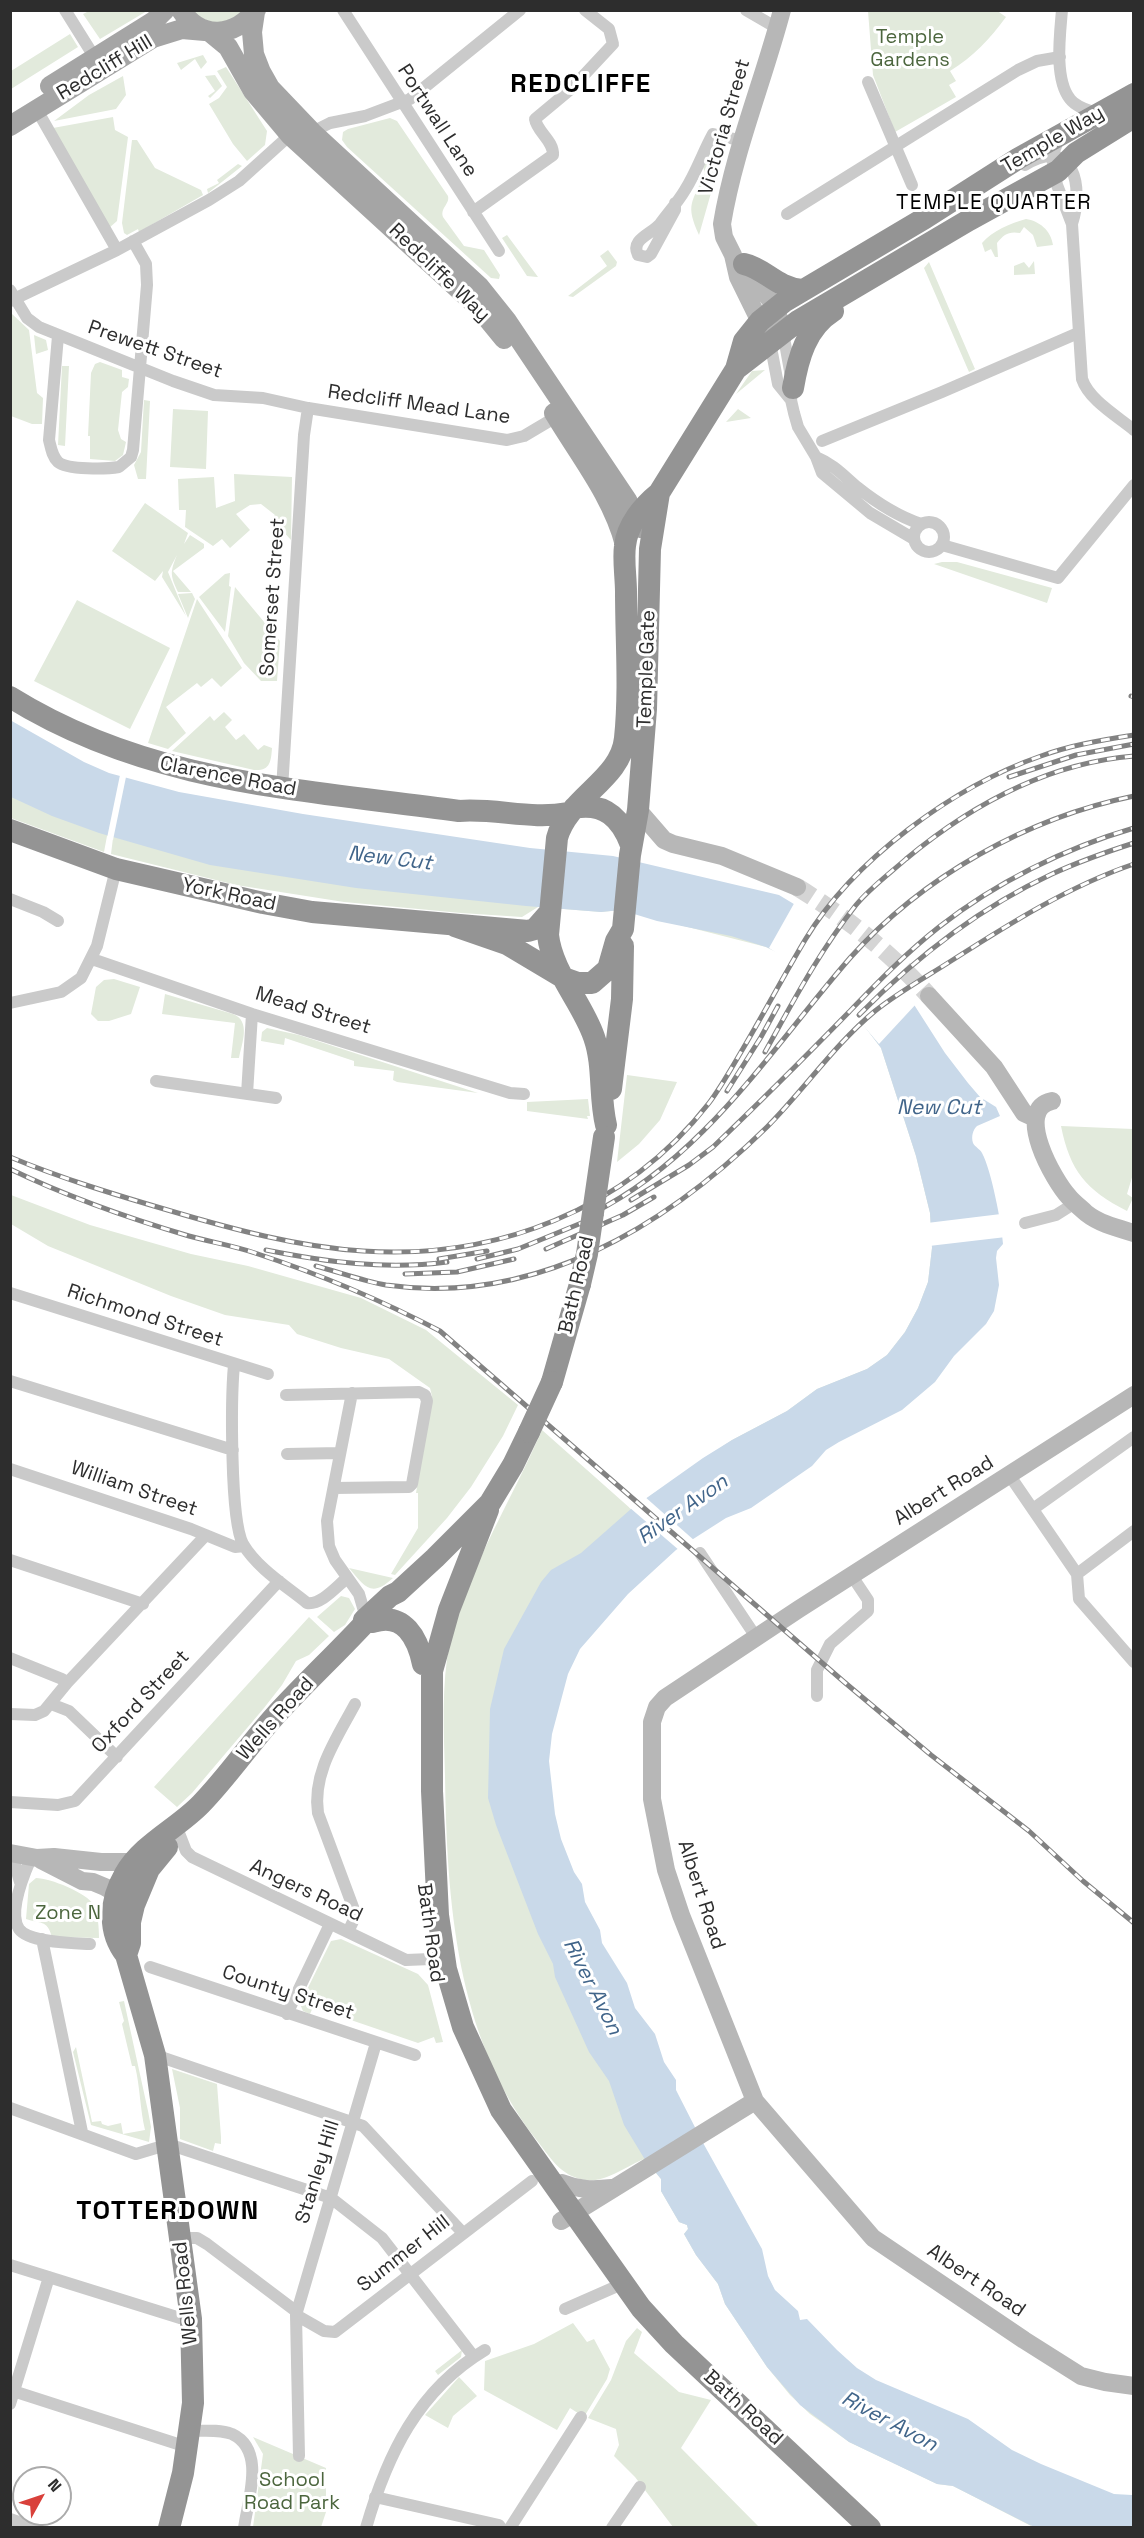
<!DOCTYPE html>
<html>
<head>
<meta charset="utf-8">
<style>
  body { margin:0 }
  #map { position:relative; width:1144px; height:2538px; overflow:hidden; background:#fff; font-family:"Space Grotesk",sans-serif }
  canvas { display:block }
  .frame { position:absolute; inset:0; border:12px solid #2d2d2d; pointer-events:none }
  .north { position:absolute; left:12px; top:2466px; width:60px; height:60px; box-sizing:border-box; background:#fff; border:2px solid #ababab; border-radius:50%; rotate:50deg; font-size:16px; font-weight:700; line-height:24px; text-align:center; color:#2d2d2d }
  .north::after { content:''; display:block; margin:auto; width:21px; height:27px; background:#d9413b; clip-path:polygon(50% 0,100% 100%,50% 72%,0 100%) }
</style>
</head>
<body>
<div id="map">
<canvas width="1144" height="2538"></canvas>
<div class="frame"></div>
<div class="north">N</div>
</div>
<script>
const g = document.querySelector('canvas').getContext('2d');
g.lineJoin = 'round';
function fillPath(path, color) {
  g.fillStyle = color;
  g.fill(path, 'evenodd');
}
function trace(path, color, width, dash) {
  g.strokeStyle = color;
  g.lineWidth = width;
  g.lineCap = dash ? 'butt' : 'round';
  g.setLineDash(dash || []);
  g.stroke(path);
}
function drawText(font, color, halo, rows, align = 'center') {
  g.font = font + ' "Space Grotesk",sans-serif';
  g.lineWidth = 6;
  g.setLineDash([]);
  g.textBaseline = 'middle';
  g.strokeStyle = halo;
  g.fillStyle = color;
  for (const [text, x, y, turn = 0] of rows) {
    g.save();
    g.translate(x, y);
    g.rotate((+turn || 0) * Math.PI / 180);
    g.textAlign = isNaN(turn) ? turn : align;
    if (halo) g.strokeText(text, 0, 0);
    g.fillText(text, 0, 0);
    g.restore();
  }
}
const green = new Path2D(`
  M996 10 1006 17C990 39 973 57 950 71L956 81 949 85 956 97 895 132 873 75 868 11Z
  M113 11V10L147 11 100 39 83 14 89 11Z
  M191 11H244C221 26 215 27 191 11Z
  M70 34 78 47 11 89V71Z
  M203 55 207 62 201 69 195 59 181 70 177 63Z
  M226 67 267 131 265 145 247 161 233 144 209 104 219 98 227 87 217 71Z
  M215 75 222 86 210 98 208 96 215 91 205 76Z
  M123 76 126 95 116 109 54 121 89 95Z
  M113 117 115 130 128 137 117 221 109 228 53 128Z
  M390 118 397 121 448 196C450 204 440 208 443 217L464 246 484 250 500 275 499 279 491 278 347 147 342 140 343 132 348 129Z
  M132 140H137L155 168 201 190 203 195 139 232 138 229 127 235 124 233 122 223Z
  M718 142 722 144 723 151 699 235C685 204 692 203 705 173L702 164 714 143Z
  M238 164 242 166 208 193 207 189 219 183 217 180Z
  M1026 219C1039 221 1051 230 1053 245L1037 247 1033 235 1024 227 1020 233C1009 231 1004 234 997 243L998 257H995L991 249 985 252 982 243C992 231 1011 223 1026 219Z
  M507 235 538 277H537L527 276 502 238Z
  M608 250 617 262 616 266 573 297 568 296 607 266 600 256Z
  M1034 261 1035 274 1014 275V266L1024 262 1029 268Z
  M929 262 975 369 969 372 924 268Z
  M11 313 29 330 37 393 43 398 42 424H32L11 416Z
  M34 335 46 340 48 350 36 354Z
  M100 362 122 370V377L129 379 128 387 122 392 118 430 121 439 126 442 123 455 115 461 90 459V436H88L91 373 95 364Z
  M62 366H69L65 446 58 445Z
  M765 370 736 394 752 371Z
  M144 400 150 401 146 479H138L134 465 141 452Z
  M173 409 208 411 206 469 170 467Z
  M738 409 751 418 726 422Z
  M234 474 292 477 291 540 271 518 275 515 261 504 250 505 236 514 250 530 230 548 222 539 213 546 185 527 186 510H179L178 479 214 477 216 508 235 501Z
  M145 503 188 533 184 544 190 535 204 544V548L173 571 191 592H178C170 575 170 572 177 555L168 572 186 616 162 577 163 571 155 581 112 551Z
  M942 562H957L1052 588 1047 603 934 564Z
  M230 573 229 586 231 587 225 632 199 597 225 574Z
  M235 587 280 641 277 681H261L244 663 228 636Z
  M192 593 195 599 188 618 178 594Z
  M197 599 242 668 221 687 212 678 201 687 197 683 166 707 186 733 168 749 148 743Z
  M77 600 170 648 130 729 34 681Z
  M224 712 232 720 225 727 236 740 244 734 258 750 264 745 272 748C271 762 270 771 254 770L172 751 210 716 214 721Z
  M10 771 741 922 868 1012 949 1210 915 1345 699 1481 509 1737 720 2261 1033 2527 953 2486 937 2484 849 2442 810 2414 790 2395 767 2367 725 2304 718 2284 696 2255 684 2234 688 2229 687 2225 679 2222 661 2191V2179L644 2159C627 2166 605 2183 585 2180 560 2176 550 2157 535 2138 456 2035 447 1902 445 1776 444 1732 441 1685 450 1641 456 1607 472 1575 487 1544 505 1506 525 1469 542 1430L631 1509 732 1440 787 1411 817 1389 867 1369 887 1355 905 1332 918 1308 928 1282 932 1248 930 1213 916 1156 881 1048 842 997 791 959 766 947 621 910 601 912 538 907 522 917 461 913 344 902 236 885 111 854 113 838 107 836 104 852 11 818Z
  M114 979 140 987 131 1014 109 1021H98L91 1014 96 987 104 980Z
  M165 994 233 1014C251 1021 242 1043 239 1058H231L235 1023 162 1014Z
  M267 1028 299 1035 478 1093 397 1082 393 1080 394 1071 354 1066V1061L285 1038 284 1045 261 1041 262 1032Z
  M627 1075 677 1082 660 1120 639 1144 617 1162Z
  M588 1099 590 1116H587L588 1119 527 1111V1102Z
  M1061 1126 1133 1129V1174L1127 1194 1133 1198 1127 1211C1086 1190 1070 1171 1061 1126Z
  M11 1195 90 1225 191 1254 248 1266 361 1298 426 1330 518 1405 503 1436 471 1487 447 1518 395 1575 391 1574 418 1528V1493H416L432 1396 430 1388 389 1359 341 1348 297 1334 289 1325 225 1315 171 1296 48 1246 11 1224Z
  M349 1568 393 1578C371 1598 365 1587 349 1568Z
  M341 1596 349 1598 355 1609 345 1625 334 1632 317 1617Z
  M309 1617 329 1636 309 1655 296 1661 282 1685 264 1708 192 1793 177 1807 154 1787Z
  M36 1878C50 1878 87 1893 94 1905 98 1914 99 1928 99 1938L52 1937C47 1919 40 1924 26 1919L29 1884Z
  M341 1939 418 1974 428 1985 443 2042 436 2043 434 2037 418 2043 313 2007 310 2014 303 2011 300 2004 331 1941Z
  M124 2001 148 2111 151 2127 149 2142 91 2125 73 2052 76 2047 92 2122 101 2121 102 2124 108 2126 121 2123 123 2134 145 2130C140 2109 140 2086 135 2066H132L122 2024 124 2021 119 2002Z
  M172 2069 217 2084 221 2137V2144L215 2143 213 2151 180 2139V2108Z
  M573 2323 587 2342 594 2339 610 2369 607 2379 584 2417 570 2408 557 2430 484 2390 485 2361 534 2344Z
  M637 2328 642 2332 634 2353 679 2392 711 2400 681 2448 759 2527H673L635 2477 614 2456 619 2445 616 2429 588 2418 611 2380 626 2341Z
  M462 2350 461 2357 438 2375 435 2371Z
  M459 2377 477 2396 453 2416 448 2428 425 2415Z
  M253 2437 326 2468V2512L321 2527H253L263 2454Z`);
const water = new Path2D(`
  M10 720 84 762 109 773 179 792 303 814 530 848 613 856 779 895 865 947 904 989 945 1053 968 1083 980 1097 996 1107 1000 1116 977 1126C973 1130 971 1136 973 1143 975 1147 980 1149 982 1153 991 1169 1002 1225 1003 1244L997 1251 996 1258 999 1285 994 1311 986 1324 954 1356 935 1382 902 1410 839 1442 826 1450 812 1466 751 1508 726 1518 676 1550 628 1594 580 1649 568 1674 552 1734 549 1761 555 1814 561 1839 574 1872 582 1884 585 1902 600 1930 602 1943 627 1983 635 2008 655 2034 664 2062 676 2080V2090L702 2141 762 2249 768 2276 775 2290 798 2311 800 2320 807 2319 837 2350 857 2368 876 2380 968 2419 1012 2450 1041 2464 1114 2494 1132 2495 1133 2527H1034L953 2486 937 2484 849 2442 800 2405 767 2367 725 2304 718 2284 696 2255 684 2234 688 2229 687 2225 679 2222 661 2191V2179L644 2158 624 2125 609 2081 589 2052 555 1977 553 1964 538 1934 496 1825 488 1798 490 1709 504 1649 541 1582 551 1570 581 1553 631 1509 703 1458 732 1440 787 1411 817 1389 867 1369 887 1355 905 1332 918 1308 928 1282 932 1248 930 1213 916 1156 881 1048 842 997 791 959 766 947 731 936 657 921 621 910 601 912 526 906 356 888 210 865 99 833 52 816 11 797Z`);
const pier = new Path2D(`
  M120 775 126 777 113 840 107 838Z
  M796 900 867 945 892 969 917 1003 879 1044 850 1010 822 983 769 948Z
  M1001 1214 1005 1222 1006 1237 929 1246 927 1223Z
  M644 1496 695 1541 680 1551 629 1507Z`);
const secondaryTunnel = new Path2D(`
  M797 887C847 918 890 952 929 996`);
const street = new Path2D(`
  M65 10 95 58
  M343 10 499 251
  M746 10 777 28
  M1062 10C1060 34 1054 79 1070 99 1076 107 1088 110 1098 114
  M868 82 912 185
  M37 110 117 250
  M312 132 330 123 365 116 410 99 520 10
  M1059 138 1052 157 1057 185 1072 224 1082 379C1089 400 1117 416 1134 430
  M1025 165C1074 135 1084 187 1072 224
  M675 203V210L651 254 647 257 638 255C630 239 652 234 660 224 668 213 678 202 685 190 696 173 703 152 713 134L743 141
  M473 212 553 155C554 141 537 132 535 119L571 89 613 44 609 29 585 10
  M787 214 1018 70 1037 61 1060 57
  M10 290 27 318 39 327 173 381 214 395 263 398 308 408 507 440 524 436 556 417
  M10 301 117 250 209 200 239 181 290 135
  M783 332 793 388 791 400 794 413 798 427 816 457 822 473 870 513 914 539
  M58 336 49 440C51 448 52 456 58 462 67 470 107 469 119 467L131 457 133 450 147 285 146 264 133 241
  M770 342 778 384 791 400
  M822 441 942 392 1078 333
  M816 457C833 464 843 475 857 487 877 503 897 516 921 524
  M914 537a15 15 0 1 1 30 0a15 15 0 1 1-30 0Z
  M942 545 1058 578 1134 485
  M282 789 304 435 308 408
  M10 899 43 912 58 921
  M92 959 252 1014 510 1093 524 1094
  M10 1003 61 992 81 978 97 946 116 869
  M156 1081 276 1098
  M247 1094 252 1014
  M1025 1223 1056 1215 1075 1203
  M10 1293 268 1374
  M234 1365C231 1397 230 1520 243 1544 257 1568 286 1586 307 1603 321 1605 336 1587 347 1578
  M10 1381 233 1450
  M352 1393 327 1521 329 1546 335 1560 359 1594 366 1618
  M286 1395 419 1392 425 1395 427 1401 412 1484 409 1487 334 1488
  M287 1454 340 1453
  M10 1469 191 1529 235 1547 244 1546
  M1010 1476 1077 1574 1079 1599 1134 1662
  M1033 1509 1134 1437
  M700 1553 756 1637
  M10 1560 143 1604
  M1077 1574 1134 1531
  M10 1658 62 1679 67 1683
  M817 1696V1670L830 1644 868 1611V1600L852 1576
  M51 1704 69 1711 117 1757
  M10 1714 35 1715 44 1711 67 1683 206 1535
  M10 1802 58 1805 75 1801 279 1581
  M179 1833 186 1851 192 1857 406 1960 431 1959
  M12 1854 20 1882
  M31 1858C24 1874 8 1912 19 1929 29 1943 74 1943 90 1944
  M348 1932 356 1915 318 1813C312 1773 337 1738 355 1704
  M42 1939 82 2132
  M150 1967 415 2055
  M287 2014 330 1924
  M155 2055 363 2126 463 2233
  M10 2108 136 2154 156 2148 177 2147 331 2198 382 2238 474 2357
  M181 2238H197L207 2244 297 2312
  M10 2265 180 2318 191 2319
  M565 2309 622 2284
  M296 2315 324 2331 335 2332 532 2181
  M10 2390 187 2447
  M10 2404 49 2277
  M190 2431C203 2431 219 2429 232 2434 266 2450 248 2499 244 2528
  M299 2456 296 2315 376 2043
  M375 2497 499 2525 501 2528
  M10 2519 36 2528
  M366 2528C387 2455 418 2390 485 2350
  M510 2528 581 2417
  M612 2528 640 2487`);
const secondary = new Path2D(`
  M742 262 776 308 783 332
  M765 332 738 277 733 255 724 237 722 224C734 151 763 82 782 10
  M638 810 664 840 673 844 722 856 797 887
  M929 996 994 1067 1024 1113 1035 1118
  M1052 1101C1013 1109 1054 1181 1069 1197 1074 1203 1081 1208 1086 1213 1100 1224 1117 1228 1134 1233
  M1134 1395 799 1609 665 1698 657 1707 652 1722V1799L666 1870 681 1915 755 2101 873 2238 1024 2340 1081 2376 1105 2382 1134 2386
  M10 1853 37 1858 54 1857 101 1862H134
  M41 1860 82 1881 93 1882 105 1887 127 1900
  M562 2183C579 2190 593 2190 612 2188
  M561 2221 755 2101`);
const primary = new Path2D(`
  M181 10C201 41 235 37 256 10
  M255 12 252 32 254 54 261 72 270 88 312 132 479 286 507 321 627 500 641 528
  M211 33 228 47 253 91 290 135 477 306 504 339
  M50 86 154 21 165 10
  M10 126 153 38 182 29 205 31
  M554 413C579 455 613 497 625 545`);
const highway = new Path2D(`
  M744 264C766 269 775 287 802 290
  M736 369 798 321 969 220 1058 171 1076 153 1134 117
  M793 388C798 358 806 328 833 311
  M10 697C150 784 301 789 459 811 496 808 531 820 568 813
  M574 808C604 802 621 818 631 845
  M10 830 116 869 263 903 312 912 528 931 535 929 550 912
  M455 926 507 944 564 978 578 983H592L608 969 616 941 623 929 630 855 638 810 646 709 650 549 659 493
  M611 1089 622 999 623 946
  M606 1125C599 1096 604 1065 594 1037 582 1002 552 972 548 935L557 838C568 797 621 780 625 738 630 690 626 640 626 592 626 577 623 560 625 546 627 525 643 506 659 493L736 369 744 341 760 321 785 301 925 218 1019 158 1134 94
  M552 1382 580 1284
  M488 1510 449 1610 432 1671V1791L438 1915 446 1969 463 2027 501 2110 641 2308 674 2344 870 2528
  M373 1622C404 1611 418 1639 423 1664
  M126 1955 130 1943V1922L134 1905 149 1869 167 1847
  M169 2528 183 2473 193 2403 191 2319 155 2055 126 1955C107 1931 110 1900 125 1874 142 1844 178 1828 201 1804 228 1776 249 1745 274 1717 303 1685 334 1656 363 1625L364 1620 390 1596 398 1592 435 1558 490 1503 513 1465 529 1432`);
const rail = new Path2D(`
  M1131 696 1134 697
  M1009 777 1076 755 1134 744
  M859 1015C914 959 981 907 1052 874 1078 862 1106 852 1134 843
  M765 1052C794 1000 819 952 856 905 870 888 889 874 906 859 971 805 1048 763 1134 756
  M727 1091 761 1037 778 1006
  M10 1157C63 1179 116 1195 171 1211 232 1229 298 1247 363 1251 495 1260 626 1210 709 1103 721 1087 731 1069 741 1052 763 1015 783 977 805 940 853 860 954 786 1041 756 1071 745 1102 740 1134 735
  M10 1169C68 1197 128 1218 189 1236 211 1242 234 1246 255 1253 319 1274 381 1300 440 1331L843 1681 931 1755 1029 1831 1083 1881 1134 1923
  M631 1200 689 1165 713 1147C759 1103 805 1057 849 1012 878 982 906 953 939 927 995 883 1065 848 1134 828
  M591 1214C704 1158 770 1050 850 958 923 876 1027 818 1134 796
  M546 1249 623 1215 654 1197
  M266 1250C326 1262 386 1270 447 1262
  M439 1259 487 1251
  M477 1259 518 1249 601 1215
  M316 1266C339 1272 363 1281 386 1285 535 1306 665 1227 767 1127 804 1090 834 1045 875 1011 899 992 926 977 951 961 1009 924 1069 886 1134 864
  M405 1274 457 1272 514 1259`);
const highwayBridge = new Path2D(`
  M580 1284 587 1254 604 1137
  M529 1432 552 1382`);
const parkNames = [
  ["Temple",910,38],
  ["Gardens",910,61],
  ["Zone N",68,1914],
  ["School",292,2481],
  ["Road Park",292,2504]
];
const streetNames = [
  ["Redcliff Hill",105,68,-31],
  ["Portwall Lane",437,121,57],
  ["Victoria Street",725,127,-74],
  ["Temple Way",1053,140,-30],
  ["Redcliffe Way",439,273,44],
  ["Prewett Street",155,350,19],
  ["Redcliff Mead Lane",419,405,8],
  ["Somerset Street",273,597,-86],
  ["Temple Gate",647,669,-88],
  ["Clarence Road",228,777,11],
  ["York Road",229,895,12],
  ["Mead Street",313,1011,17],
  ["Bath Road",577,1285,-77],
  ["Richmond Street",145,1316,18],
  ["William Street",134,1489,19],
  ["Albert Road",944,1491,-32],
  ["Oxford Street",141,1702,-47],
  ["Wells Road",276,1719,-48],
  ["Angers Road",306,1891,25],
  ["Albert Road",701,1895,72],
  ["Bath Road",430,1933,82],
  ["County Street",288,1993,18],
  ["Stanley Hill",318,2172,-73],
  ["Summer Hill",404,2254,-38],
  ["Albert Road",976,2281,34],
  ["Wells Road",186,2293,-96],
  ["Bath Road",743,2408,43]
];
const neighbourhoodNames = [
  ["TEMPLE QUARTER",994,203]
];
const waterNames = [
  ["New Cut",390,859,7],
  ["New Cut",939,1108],
  ["River Avon",683,1510,-35],
  ["River Avon",592,1987,63],
  ["River Avon",889,2422,28]
];
const districtNames = [
  ["REDCLIFFE",581,85],
  ["TOTTERDOWN",168,2212]
];
fillPath(green, '#e2eadc');
fillPath(water, '#c9d9e9');
fillPath(pier, '#fff');
trace(secondaryTunnel, '#d5d5d5', 18, [18, 9]);
trace(street, '#cacaca', 12);
trace(secondary, '#b7b7b7', 18);
trace(primary, '#a5a5a5', 20);
trace(highway, '#949494', 22);
trace(rail, '#828282', 5);
trace(rail, '#fff', 3, [9]);
trace(highwayBridge, '#949494', 22);
drawText('20px', '#4c663e', '#fff', parkNames);
drawText('20px', '#2d2d2d', '#fff', streetNames);
g.letterSpacing = '1.5px';
drawText('21px', '#000', '#fff', neighbourhoodNames);
g.letterSpacing = '0px';
drawText('italic 21px', '#41658a', '#fff', waterNames);
g.letterSpacing = '1.5px';
drawText('bold 26px', '#000', '#fff', districtNames);
g.letterSpacing = '0px';
</script>
</body>
</html>
